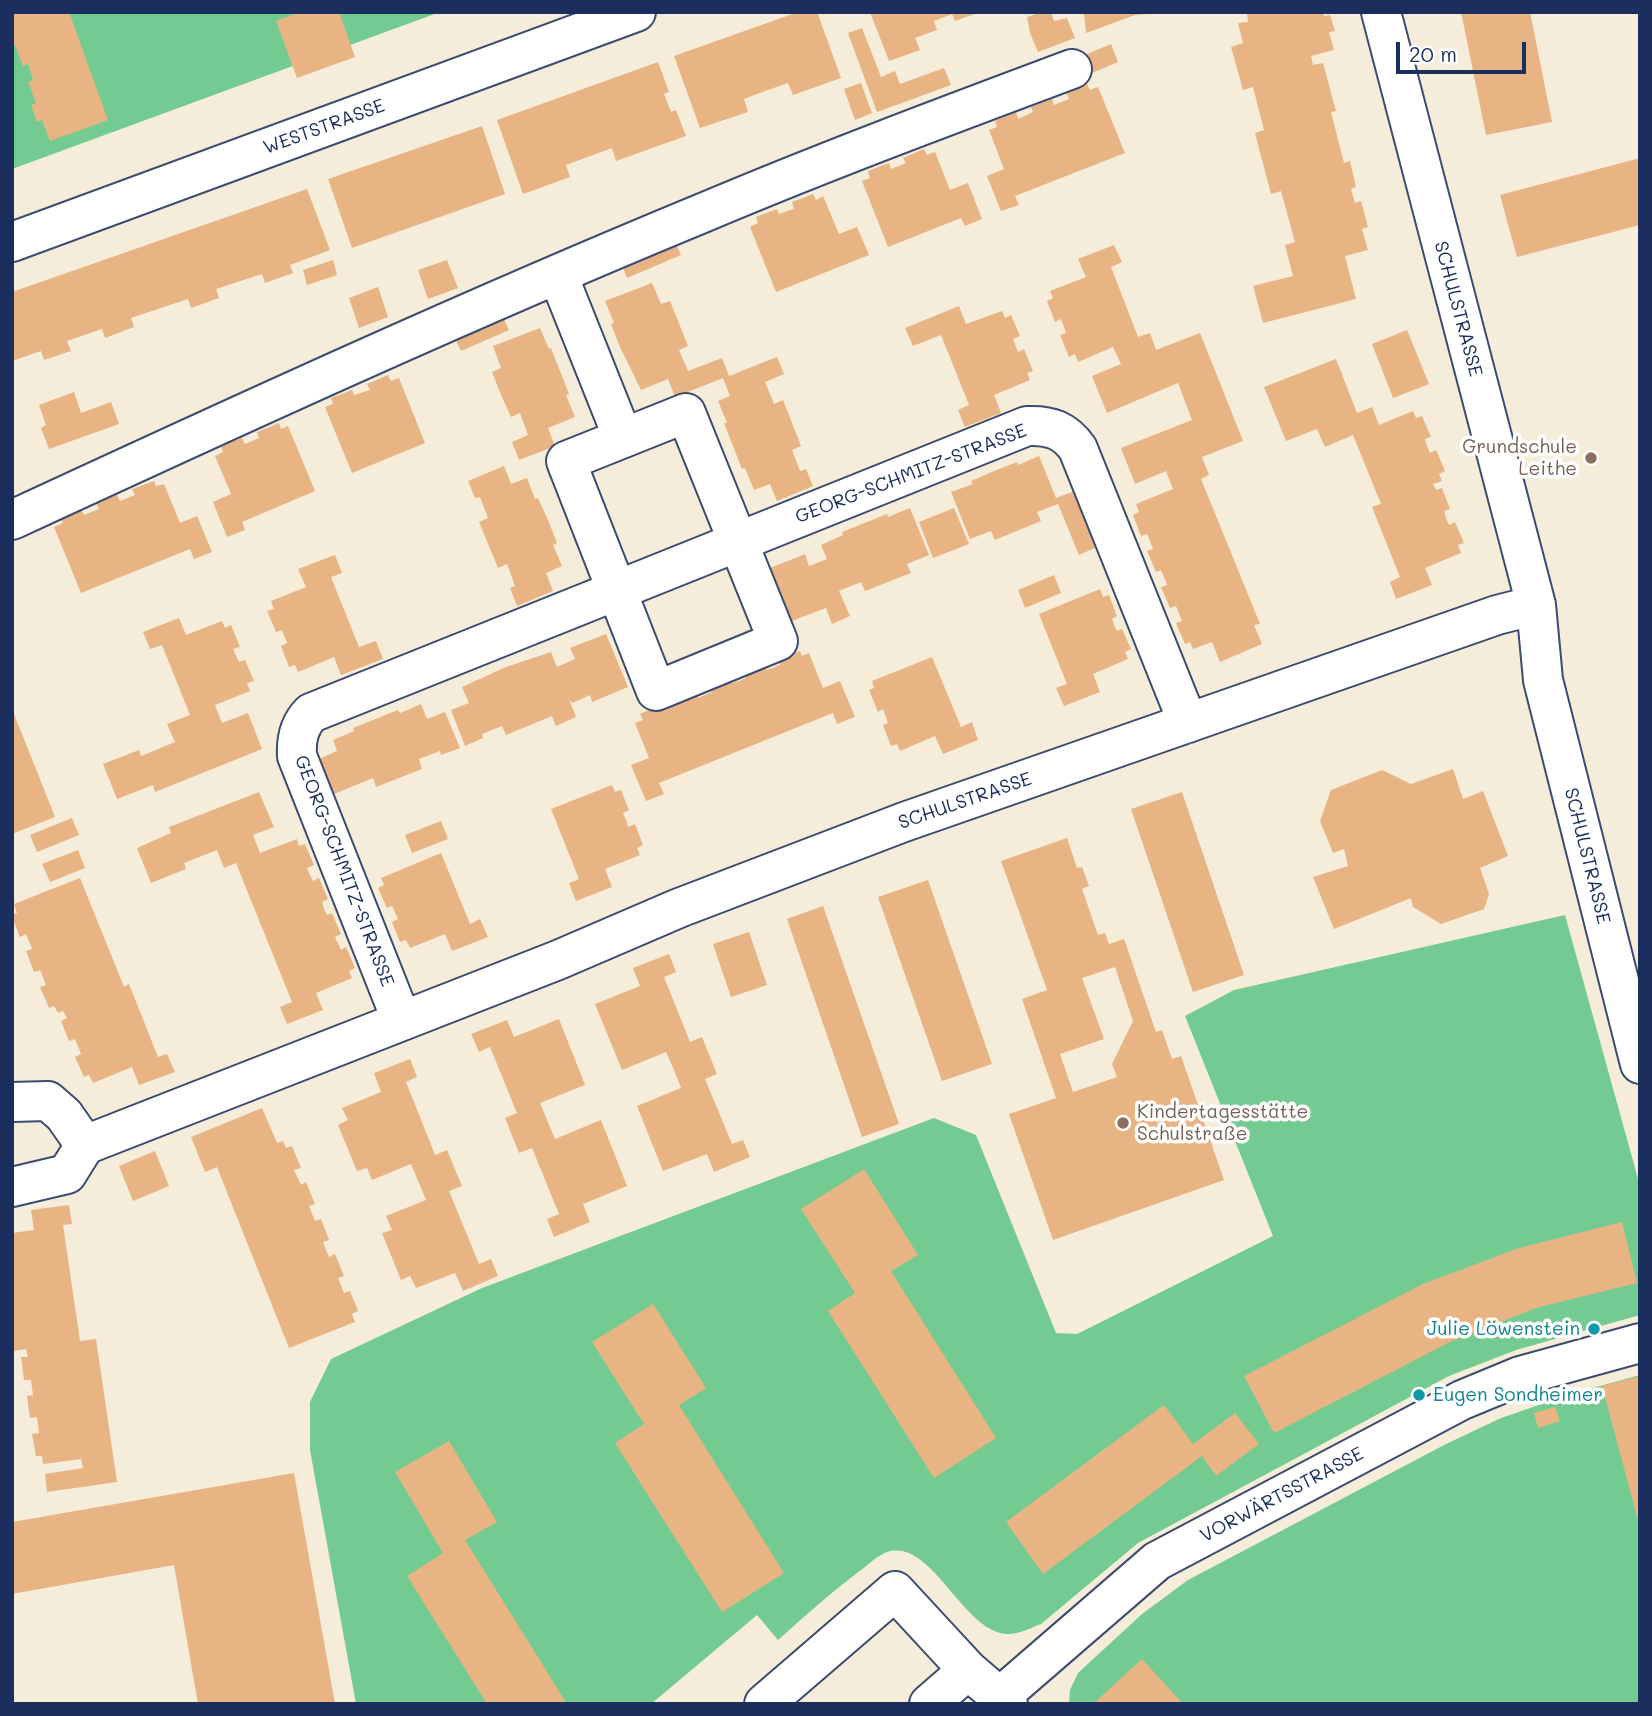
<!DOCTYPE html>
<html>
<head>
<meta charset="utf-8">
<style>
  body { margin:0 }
  #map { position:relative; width:1652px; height:1716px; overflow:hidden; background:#f5edd9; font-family:Mali,sans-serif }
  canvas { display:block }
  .frame { position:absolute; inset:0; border:14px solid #1b2f5e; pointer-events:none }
  .scale { position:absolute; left:1396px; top:42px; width:130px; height:32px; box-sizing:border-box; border:4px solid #1b2f5e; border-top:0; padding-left:9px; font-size:21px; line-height:24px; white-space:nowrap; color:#1b2f5e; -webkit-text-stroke:5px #fff; paint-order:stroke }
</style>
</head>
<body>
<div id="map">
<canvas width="1652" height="1716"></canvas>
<div class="frame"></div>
<div class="scale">20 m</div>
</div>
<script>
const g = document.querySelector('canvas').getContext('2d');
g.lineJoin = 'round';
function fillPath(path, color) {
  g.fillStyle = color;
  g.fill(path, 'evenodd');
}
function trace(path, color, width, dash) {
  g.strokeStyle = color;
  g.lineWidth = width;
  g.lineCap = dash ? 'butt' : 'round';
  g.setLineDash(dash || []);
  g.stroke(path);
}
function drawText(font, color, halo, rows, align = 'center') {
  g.font = font + ' Mali,sans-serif';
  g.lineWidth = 7;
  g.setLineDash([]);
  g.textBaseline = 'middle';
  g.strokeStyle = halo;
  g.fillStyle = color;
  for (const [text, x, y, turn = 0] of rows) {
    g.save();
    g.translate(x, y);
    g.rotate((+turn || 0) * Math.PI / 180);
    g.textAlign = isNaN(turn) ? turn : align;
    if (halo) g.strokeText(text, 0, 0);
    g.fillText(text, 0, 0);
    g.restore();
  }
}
const green = new Path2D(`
  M12 12H440L12 169Z
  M1565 915 1640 1186V1315L1516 1350 1449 1376 1138 1543 1041 1624C1028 1629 1014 1637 1000 1633 959 1622 930 1539 887 1552 879 1555 871 1562 865 1567 834 1590 806 1615 778 1640L757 1615 651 1704H356L310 1450V1402L331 1359 482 1288 934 1118 976 1135 1056 1333 1077 1334 1273 1236 1185 1016 1234 990Z
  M1640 1375V1704H1069L1070 1690 1078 1673 1142 1614 1188 1580 1446 1444 1501 1418 1571 1394Z`);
const building = new Path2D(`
  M12 12H69L108 120 50 141 42 120 37 122 31 105 36 103 28 82 33 80 28 64 23 66 15 45 12 46Z
  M300 12H339L355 57 297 78 276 21Z
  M798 12H817L841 78 793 95 788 83 765 91 744 99 748 112 700 128 674 56Z
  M870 12H977V13L955 21 952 14 934 21 937 30 915 38 920 50 889 61Z
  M1042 12H1051L1054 21 1067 18 1075 38 1038 52 1030 33 1027 17Z
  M1084 12H1147V14L1135 15 1086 33Z
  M1247 12H1323L1324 16 1330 15 1335 31 1329 32 1334 50 1311 56 1313 65 1323 63 1336 111 1331 112 1344 163 1350 161 1356 187 1351 189 1355 203 1361 201 1368 227 1362 229 1368 250 1345 256 1356 299 1263 323 1253 286 1293 276 1285 245 1295 242 1281 191 1271 194 1255 133 1264 130 1253 87 1243 90 1231 47 1243 43 1238 23 1248 22Z
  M1461 12H1530L1552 122 1486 135Z
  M862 28 881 77 895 71 900 84 944 68 951 85 877 112 848 33Z
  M1111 44 1118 62 1085 76 1078 58Z
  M658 62 669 92 664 94 671 112 676 110 686 136 616 161 612 148 566 165 570 177 523 194 497 120Z
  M861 83 872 113 855 120 844 89Z
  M1087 84 1090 90 1098 87 1125 153 1015 196 1019 205 1001 211 987 176 1004 169 989 130 997 127 995 121 1016 112 1018 119 1033 112 1031 107 1052 99 1054 105 1069 99 1066 92Z
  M482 126 505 194 352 248 328 179Z
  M924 149 927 155 935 152 950 190 968 183 982 219 965 226 961 218 888 247 862 181 870 178 868 171 889 163 891 169 906 163 903 158Z
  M1640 158V225L1517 257 1500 195Z
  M307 189 330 250 290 265 293 273 265 283 262 274 216 289 219 298 191 308 188 299 131 318 134 327 105 338 102 329 67 341 71 351 44 360 41 351 12 361V292Z
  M813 194 816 200 823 196 839 234 857 227 869 255 776 292 750 227 758 223 756 217 777 209 779 214 787 211 794 209 792 202Z
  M673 237 681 255 627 278 620 260Z
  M1114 245 1122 262 1111 267 1138 337 1150 333 1156 350 1200 333 1243 441 1202 457 1209 475 1201 479 1260 624 1254 625 1262 644 1220 662 1212 642 1193 649 1190 642 1185 644 1176 623 1182 621 1176 606 1170 608 1161 587 1167 585 1164 577 1161 570 1156 572 1147 551 1153 549 1147 534 1141 536 1133 515 1139 512 1136 504 1173 489 1166 471 1135 484 1121 448 1192 420 1178 383 1107 413 1092 376 1121 364 1113 347 1078 362 1075 354 1069 357 1060 335 1066 333 1061 319 1055 322 1047 301 1053 298 1050 291 1086 277 1078 259Z
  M333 260 337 275 307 285 303 270Z
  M447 260 458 288 428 299 418 270Z
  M652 283 661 304 670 301 688 346 679 350 688 371 722 358 729 376 777 357 784 374 765 382 774 404 783 400 801 446 792 450 800 471 806 469 813 486 777 501 770 484 754 490 745 468 742 469 724 423H727L718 401 730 396 723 378 675 397 668 379 641 390 620 347 611 324 614 323 605 301Z
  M378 287 388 317 359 328 349 298Z
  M959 306 966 324 1002 311 1005 318 1011 315 1020 336 1013 339 1018 352 1024 349 1033 371 1027 373 1030 380 994 395 1001 413 965 427 958 410 969 405 941 335 913 346 905 328Z
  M501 313 509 330 461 351 453 334Z
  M540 328 549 349 551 348 569 394 566 395 575 417 548 428 555 446 519 460 512 442 528 435 520 413 511 417 501 395 492 372 501 368 493 346Z
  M1407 330 1429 384 1393 398 1372 344Z
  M1336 359 1357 413 1372 407 1379 425 1413 411 1416 418 1422 416 1431 437 1425 439 1427 446 1430 453 1436 450 1445 471 1439 474 1442 481 1433 484 1436 490 1442 488 1450 509 1444 511 1446 518 1449 525 1455 522 1464 543 1458 545 1461 553 1425 568 1432 585 1396 599 1390 582 1400 577 1372 507 1381 504 1353 435 1325 447 1317 429 1286 441 1264 387Z
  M388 375 391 381 399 378 425 443 352 473 325 407 333 404 331 398 352 390 354 395 370 390 367 384Z
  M74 392 81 413 111 402 119 424 49 449 41 428 46 425 39 405Z
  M279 423 281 429 288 426 315 491 242 522 245 530 227 537 213 502 231 494 215 456 223 452 221 446 242 438 245 444 259 438 257 432Z
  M1039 456 1056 498 1075 491 1097 547 1079 555 1058 504 1037 512 1041 521 995 540 991 531 970 539 951 492 973 484 971 481 994 471 1017 462 1018 465Z
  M504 466 511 484 527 478 535 499 538 498 548 520 557 543 553 545 562 566 546 573 553 591 517 606 510 588 515 586 507 564 498 568 479 522 488 518 480 497 475 498 468 481Z
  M154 481 156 486 164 484 180 523 197 516 212 552 194 559 190 549 81 593 54 527 63 523 60 517 81 509 84 515 99 509 96 503 117 495 120 501 135 495 132 489Z
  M910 508 929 555 907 564 911 573 865 591 861 582 839 591 850 616 832 624 826 608 789 622 768 569 805 554 809 566 827 559 821 545 843 535 842 532 887 514 888 517Z
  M954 508 969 544 933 558 919 522Z
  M335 555 342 573 331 577 359 647 376 641 383 659 341 675 334 657 298 672 295 665 289 667 281 646 287 643 282 630 276 632 267 611 274 609 271 601 306 587 298 569Z
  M1054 575 1061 593 1025 608 1018 590Z
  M1100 589 1103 597 1109 595 1117 616 1112 619 1114 625 1117 631 1122 629 1131 649 1125 652 1128 659 1093 674 1100 692 1064 706 1056 688 1067 684 1039 614Z
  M179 618 186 635 222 621 225 628 231 625 240 647 233 649 239 662 245 660 254 681 247 683 250 691 215 705 222 723 248 713 262 749 155 792 153 785 117 799 103 764 139 750 141 756 175 742 167 724 190 715 162 645 150 649 143 632Z
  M606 634 628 687 592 702 590 695 572 703 569 699 576 717 556 726 552 716 506 735 502 726 482 734 483 738 465 746 451 710 469 703 462 687 506 667 551 652 557 667 575 659 570 648Z
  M800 651 802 656 809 653 823 688 840 681 855 717 837 724 833 713 798 727 659 783 664 794 646 801 631 765 649 758 635 723 643 720 640 714 661 705 664 711 677 705 675 700 696 692 698 698 712 692 709 687 731 678 732 683 739 681 746 678 744 672 765 665 767 670 780 665 778 659Z
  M932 657 961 727 972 722 978 740 943 754 935 736 900 751 897 744 891 746 883 725 888 723 883 709 878 712 869 690 874 688 872 681Z
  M421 704 427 719 445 712 460 748 441 755 440 751 419 759 422 769 376 787 373 778 334 794 319 759 337 751 333 740 354 731 353 728 398 710 400 713Z
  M12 709 55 817 12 834Z
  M1453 769 1463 799 1483 791 1508 856 1480 868 1489 894 1484 909 1441 924 1413 907 1411 898 1334 929 1313 877 1348 866 1344 849 1333 853 1320 821 1331 790 1382 770 1411 784Z
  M612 785 615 792 621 790 629 810 623 813 626 820 628 827 635 824 643 845 637 848 640 855 605 869 612 887 576 901 569 883 579 879 551 809Z
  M259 792 274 827 253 835 260 853 297 839 299 846 305 844 314 865 307 868 310 875 313 881 319 878 328 899 322 902 324 909 327 915 332 913 341 934 335 937 341 950 346 947 355 968 349 971 352 978 316 993 323 1010 287 1024 280 1007 292 1002 236 863 224 868 217 850 184 863 186 869 151 883 137 848 171 833 169 827Z
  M1182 792 1244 975 1193 992 1131 809Z
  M72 818 79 835 37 852 30 835Z
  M441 821 448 839 412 853 405 835Z
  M1067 838 1077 868 1082 867 1089 886 1082 889 1098 935 1105 933 1109 944 1124 939 1156 1032 1162 1030 1172 1059 1181 1056 1224 1180 1053 1240 1009 1114 1056 1098 1022 999 1047 990 1001 861ZM1115 967 1133 1021 1112 1064 1117 1077 1073 1092 1060 1054 1104 1039 1082 978Z
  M78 850 85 868 50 882 42 864Z
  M441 853 470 924 480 919 488 937 452 951 445 934 410 948 406 940 400 942 392 922 398 919 392 906 387 908 378 888 384 885 381 878Z
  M80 878 124 987 129 984 158 1057 167 1054 175 1072 139 1085 132 1067 93 1083 89 1075 84 1077 75 1057 81 1054 75 1039 69 1041 61 1021 67 1018 63 1011 58 1013 54 1006 49 1008 40 987 46 985 43 977 40 970 34 972 26 951 32 949 29 941 26 934 20 937 12 917V915L17 913 14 904Z
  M928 880 992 1064 942 1081 878 897Z
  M823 906 899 1124 862 1137 787 919Z
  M749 932 767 985 731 997 713 944Z
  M669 954 676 972 664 977 690 1042 702 1037 717 1074 705 1079 732 1144 743 1140 750 1157 714 1172 707 1154 663 1171 637 1106 681 1088 674 1070 666 1052 622 1070 595 1004 640 986 633 968Z
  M559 1019 585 1085 540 1103 555 1139 601 1120 627 1186 583 1204 590 1222 554 1237 547 1219 559 1214 532 1148 519 1153 505 1118 517 1113 490 1047 479 1052 471 1034 507 1020 514 1037Z
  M410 1059 417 1077 406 1082 435 1155 447 1150 462 1186 449 1191 479 1264 491 1259 498 1276 463 1291 455 1273 416 1288 410 1276 401 1280 382 1233 392 1230 386 1216 426 1200 411 1164 372 1180 367 1168 357 1171 338 1125 348 1120 342 1108 381 1092 374 1073Z
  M262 1108 277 1143 283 1141 286 1148 292 1146 301 1168 294 1170 301 1185 306 1182 315 1204 309 1206 315 1221 321 1219 329 1240 323 1242 326 1250 329 1257 335 1254 344 1276 338 1278 344 1293 350 1291 358 1311 352 1314 355 1322 289 1348 217 1167 205 1172 191 1137Z
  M155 1151 169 1186 133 1201 119 1166Z
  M864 1169 918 1255 891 1271 996 1438 934 1478 828 1311 855 1293 801 1209Z
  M69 1205 72 1224 63 1225 80 1341 96 1339 117 1482 47 1492 45 1474 83 1468 81 1459 43 1464 42 1456H36L32 1434 39 1433 37 1417 30 1418 27 1396 33 1395 31 1380H24L21 1357H28L26 1349 12 1351V1233L34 1230 31 1210Z
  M1622 1222 1637 1283 1536 1308 1450 1342 1274 1433 1244 1376 1423 1284 1519 1248Z
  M653 1304 706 1388 679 1405 784 1573 722 1612 615 1443 644 1424 592 1342Z
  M1640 1376V1524H1639L1602 1386Z
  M1164 1405 1193 1444 1235 1413 1259 1444 1216 1476 1202 1456 1043 1574 1006 1522Z
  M1555 1407 1560 1421 1538 1428 1534 1413Z
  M449 1441 497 1522 465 1540 567 1704H487L407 1576 443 1553 395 1472Z
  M294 1473 335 1704H198L174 1565 12 1594V1522Z
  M1142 1659 1183 1704H1093Z`);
const minor = new Path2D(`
  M1381 12 1536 605 1543 680 1640 1064
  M558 275 623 438
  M686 413 778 641 656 691 566 461Z
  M12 520C241 414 472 308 705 212 826 161 949 115 1072 69
  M401 1019 297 756C296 739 299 725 311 713L1027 426C1050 425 1065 430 1078 449L1188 723
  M12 1102 48 1101 64 1115 85 1145
  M12 1187 67 1174 85 1145 558 960 679 908 904 822 1497 615 1536 605
  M1001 1696 1157 1561 1462 1400 1520 1376 1640 1343
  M764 1704 895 1591 968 1670 1008 1704
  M929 1704 968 1670`);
const tertiary = new Path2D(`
  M12 242 636 12`);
const markers = [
  [1591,458,7,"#8d6e63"],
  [1123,1123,7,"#8d6e63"],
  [1594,1329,7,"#0f9aa8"],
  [1419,1395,7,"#0f9aa8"]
];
const streetNames = [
  ["WESTSTRASSE",324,127,-20],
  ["SCHULSTRASSE",1458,309,75],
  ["GEORG-SCHMITZ-STRASSE",911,474,-21],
  ["SCHULSTRASSE",965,801,-19],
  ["SCHULSTRASSE",1587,856,76],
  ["GEORG-SCHMITZ-STRASSE",344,871,69],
  ["VORWÄRTSSTRASSE",1282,1495,-28]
];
const educationNames = [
  ["Grundschule",1577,447],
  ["Leithe",1577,469],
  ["Kindertagesstätte",1137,1112,"left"],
  ["Schulstraße",1137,1134,"left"]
];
const cultureNames = [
  ["Julie Löwenstein",1580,1329],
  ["Eugen Sondheimer",1433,1395,"left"]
];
fillPath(green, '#74cb91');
fillPath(building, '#e8b483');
trace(minor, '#3c4c70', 42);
trace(tertiary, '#3c4c70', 42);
trace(minor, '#fff', 38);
trace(tertiary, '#fff', 38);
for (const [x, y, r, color] of markers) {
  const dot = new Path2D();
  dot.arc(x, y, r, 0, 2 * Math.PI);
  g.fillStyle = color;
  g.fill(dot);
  trace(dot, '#fff', 2.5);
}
drawText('19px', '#1b2f5e', '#fff', streetNames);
drawText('19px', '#785e54', '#fff', educationNames, 'right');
drawText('19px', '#0d838f', '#fff', cultureNames, 'right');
</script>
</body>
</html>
